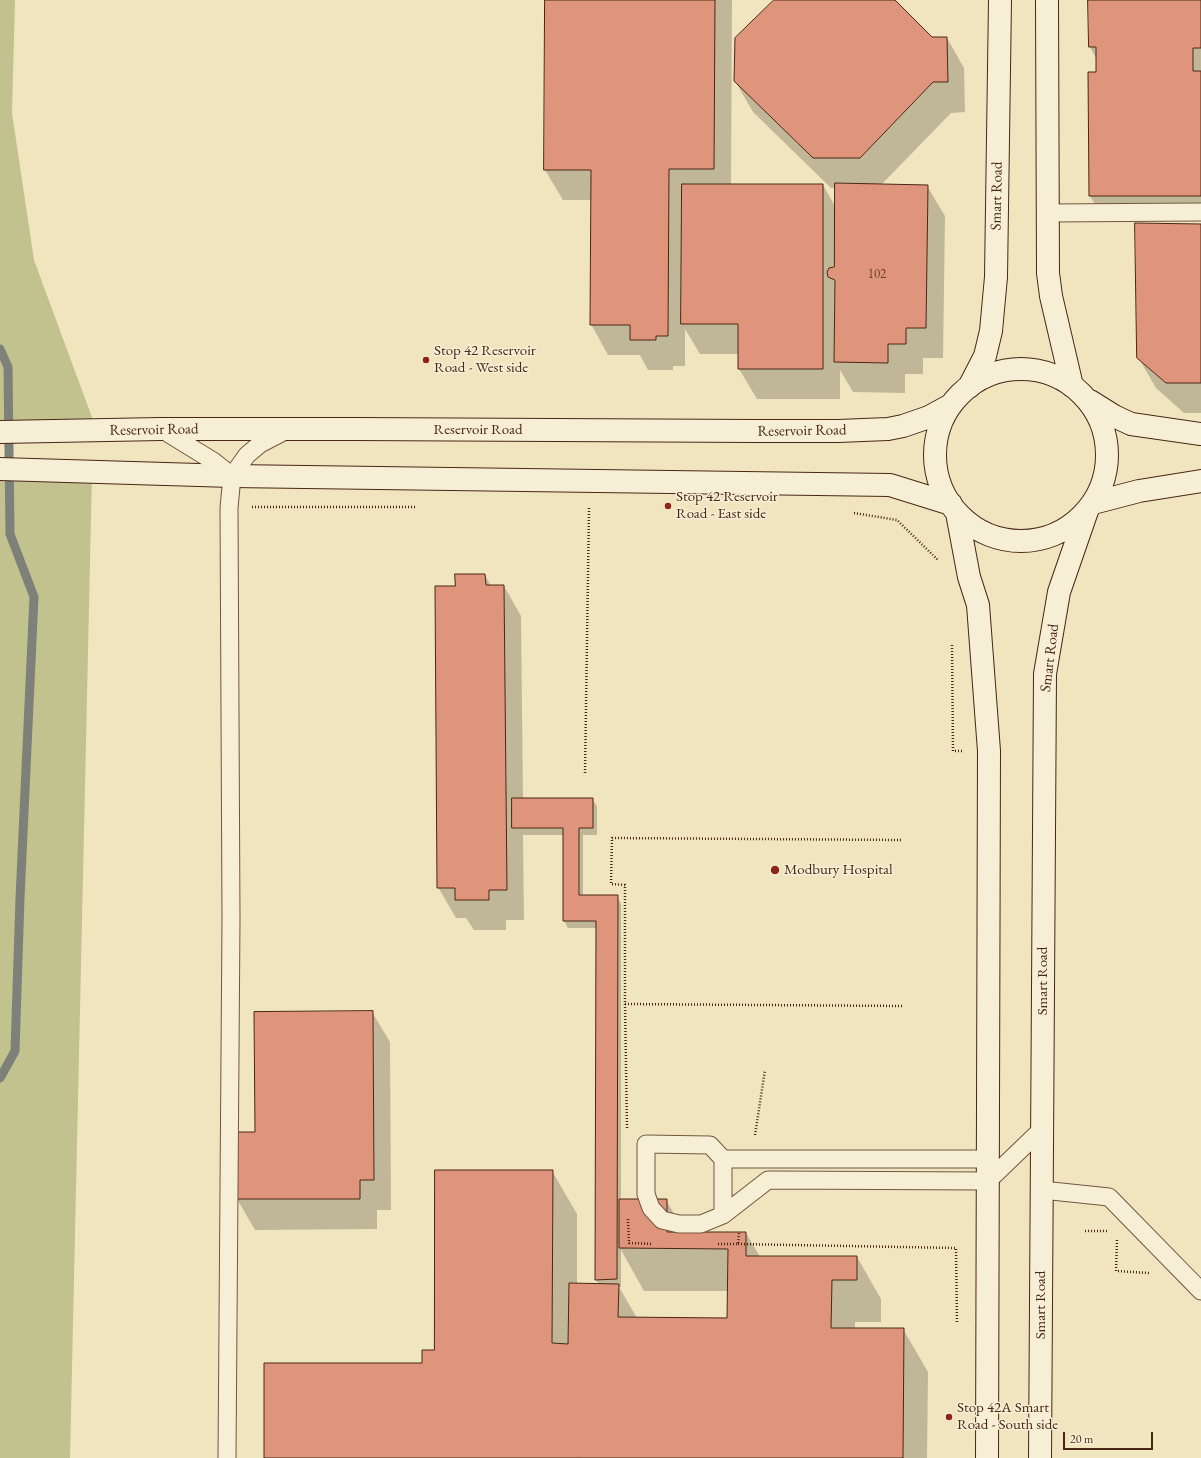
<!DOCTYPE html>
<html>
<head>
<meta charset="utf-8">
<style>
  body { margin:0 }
  #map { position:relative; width:1201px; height:1458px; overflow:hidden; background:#f1e5bf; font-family:"EB Garamond",serif }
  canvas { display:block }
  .scale { position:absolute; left:1063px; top:1432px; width:90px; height:18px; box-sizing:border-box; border:2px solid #492615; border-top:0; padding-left:5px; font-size:12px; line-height:14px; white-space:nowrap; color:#492615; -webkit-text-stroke:3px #f6eed5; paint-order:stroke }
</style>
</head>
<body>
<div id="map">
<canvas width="1201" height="1458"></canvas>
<div class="scale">20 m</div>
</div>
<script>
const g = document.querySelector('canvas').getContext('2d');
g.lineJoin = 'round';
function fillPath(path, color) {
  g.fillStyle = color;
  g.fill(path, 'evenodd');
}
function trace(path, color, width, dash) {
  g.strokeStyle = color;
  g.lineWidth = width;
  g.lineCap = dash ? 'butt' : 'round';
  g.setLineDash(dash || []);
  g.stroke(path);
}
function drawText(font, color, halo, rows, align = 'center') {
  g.font = font + ' "EB Garamond",serif';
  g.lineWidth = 3;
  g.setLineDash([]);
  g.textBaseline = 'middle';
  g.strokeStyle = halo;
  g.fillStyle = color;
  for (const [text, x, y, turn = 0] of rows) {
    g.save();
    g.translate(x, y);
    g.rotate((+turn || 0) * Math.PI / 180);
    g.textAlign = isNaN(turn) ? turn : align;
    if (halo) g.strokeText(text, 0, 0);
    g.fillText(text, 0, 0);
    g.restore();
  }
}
const green = new Path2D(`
  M0 0H15L12 113 34 260 97 431 0 432Z
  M0 469 92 472 70 1458H0Z`);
const shadow = new Path2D(`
  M546 0H732L731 185H823L836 208V188H831L753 112 735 81 775 0H894L932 38H947L964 68 965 112 951 113 881 185 927 186 945 216 943 358H923V374H905V393L853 392 840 370V399H757L739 369V354H700L685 329V366H673V370H648L640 355H608L591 324V200H563L545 170Z
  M1089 0H1201V219H1104L1090 196 1089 73H1097V60L1090 47Z
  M1201 225V413H1184L1156 388 1138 357Z
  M485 575 491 586H504L521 616 523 799H592L597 806V835H583V896H617L621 904V1200H666L685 1233H746L760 1257H857L881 1299V1322H855V1329H903L928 1372 927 1458H265L423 1364 435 1351 552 1171 577 1214V1285H599L596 1279 597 928H568L564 921V835H523L524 920H506V930H474L466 918H456L438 887 456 587ZM621 1250 644 1291H729L728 1319 637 1318 619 1287H621Z
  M372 1012 390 1042 391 1210H377V1229L255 1230 237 1199 256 1133Z`);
const stream = new Path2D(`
  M0 349 8 367 10 534 34 597 20 898 15 1051 0 1078`);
const building = new Path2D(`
  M545 0H715L714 169H669L668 336H656V340H630V325H590L591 170H544Z
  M774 0H895L932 37H947L948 82H933L860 158H813L734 81 735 38Z
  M1088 0H1201V48H1193V71H1201V196H1089L1088 72H1096V47H1089Z
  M835 183 928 185 926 328H906V344H888V363L834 362 835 280 828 277 827 272 829 268 834 267Z
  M682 184H823V369H738V324H681Z
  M1135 223 1201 224V383H1166L1137 358Z
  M455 574H485L486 585H504L507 890H489V900H455V888H437L435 586H455Z
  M512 798H593V828H579V895H618L617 1279 595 1280 596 921H563V828H512Z
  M373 1011 374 1180H360V1199H236V1132H255L254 1012Z
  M435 1170H553L552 1343 568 1344 569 1283 619 1284 618 1317 727 1318 728 1249 619 1248V1199H667V1232H746V1256H857V1280H832L831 1328H904L903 1458H264V1363H422V1350H434Z`);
const path = new Path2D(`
  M252 507H415
  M854 513 897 520 938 560
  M952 645 953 751H962
  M585 773 589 508
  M625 1004 627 1128
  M902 1006 625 1004V885L611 884 612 838 902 840
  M755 1135 765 1070
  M628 1219 629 1243 653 1244
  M1085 1231H1108
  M1117 1240 1116 1271 1149 1273
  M718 1244H738L739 1233
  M738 1244 956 1248 957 1323`);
const lane = new Path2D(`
  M1048 213 1201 212
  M161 429 213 461 232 476
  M723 1159H988
  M1042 1190 1109 1197 1201 1291
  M723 1215V1159L710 1145 646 1144V1194L651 1208 662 1220 679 1224H701L723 1215 768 1180 988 1181 1042 1129
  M227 1458 231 919 229 508 232 476 247 455 260 444 289 429`);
const secondary = new Path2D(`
  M1047 0 1048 273 1051 296 1072 386
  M935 455a86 86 0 1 1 172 0a86 86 0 1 1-172 0Z
  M969 387 985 356 991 331 996 277 1000 0
  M1090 401 1114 416 1131 424 1201 434
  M0 432 161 429H353L755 431H838L888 429 903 426 929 417 951 405
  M0 469 232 476 890 485 951 504
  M1093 503 1139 491 1201 481
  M957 513 969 577 978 605 989 751 987 1458
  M1040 1458 1045 674 1059 592 1087 511`);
const markers = [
  [426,360,4,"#8f2418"],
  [668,506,4,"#8f2418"],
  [775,870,5,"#8f2418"],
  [949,1417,4,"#8f2418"]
];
const numberNames = [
  ["102",877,274]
];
const streetNames = [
  ["Smart Road",997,196,-89],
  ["Reservoir Road",154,430,-1],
  ["Reservoir Road",478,430],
  ["Reservoir Road",802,431,-1],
  ["Smart Road",1050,658,-83],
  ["Smart Road",1043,981,-90],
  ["Smart Road",1041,1305,-90]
];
const poiNames = [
  ["Stop 42 Reservoir",434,351],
  ["Road - West side",434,368],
  ["Stop 42 Reservoir",676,497],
  ["Road - East side",676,514],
  ["Modbury Hospital",784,870],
  ["Stop 42A Smart",957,1408],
  ["Road - South side",957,1425]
];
fillPath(green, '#c1c28d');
fillPath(shadow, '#0003');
trace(stream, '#7e807a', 9);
fillPath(building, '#df957b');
trace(building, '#492615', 1);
trace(lane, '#735640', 19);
trace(secondary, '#492615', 24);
trace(path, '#492615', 2.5, [1, 2]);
trace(lane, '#f6eed5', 17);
trace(secondary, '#f6eed5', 22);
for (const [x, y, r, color] of markers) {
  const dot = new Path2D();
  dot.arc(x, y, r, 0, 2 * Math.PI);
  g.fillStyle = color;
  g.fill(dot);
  trace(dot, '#f6eed5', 1.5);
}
drawText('13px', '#6e422e', null, numberNames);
drawText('15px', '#492615', '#f6eed5', streetNames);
drawText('15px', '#492615', '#f6eed5', poiNames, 'left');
</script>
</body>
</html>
